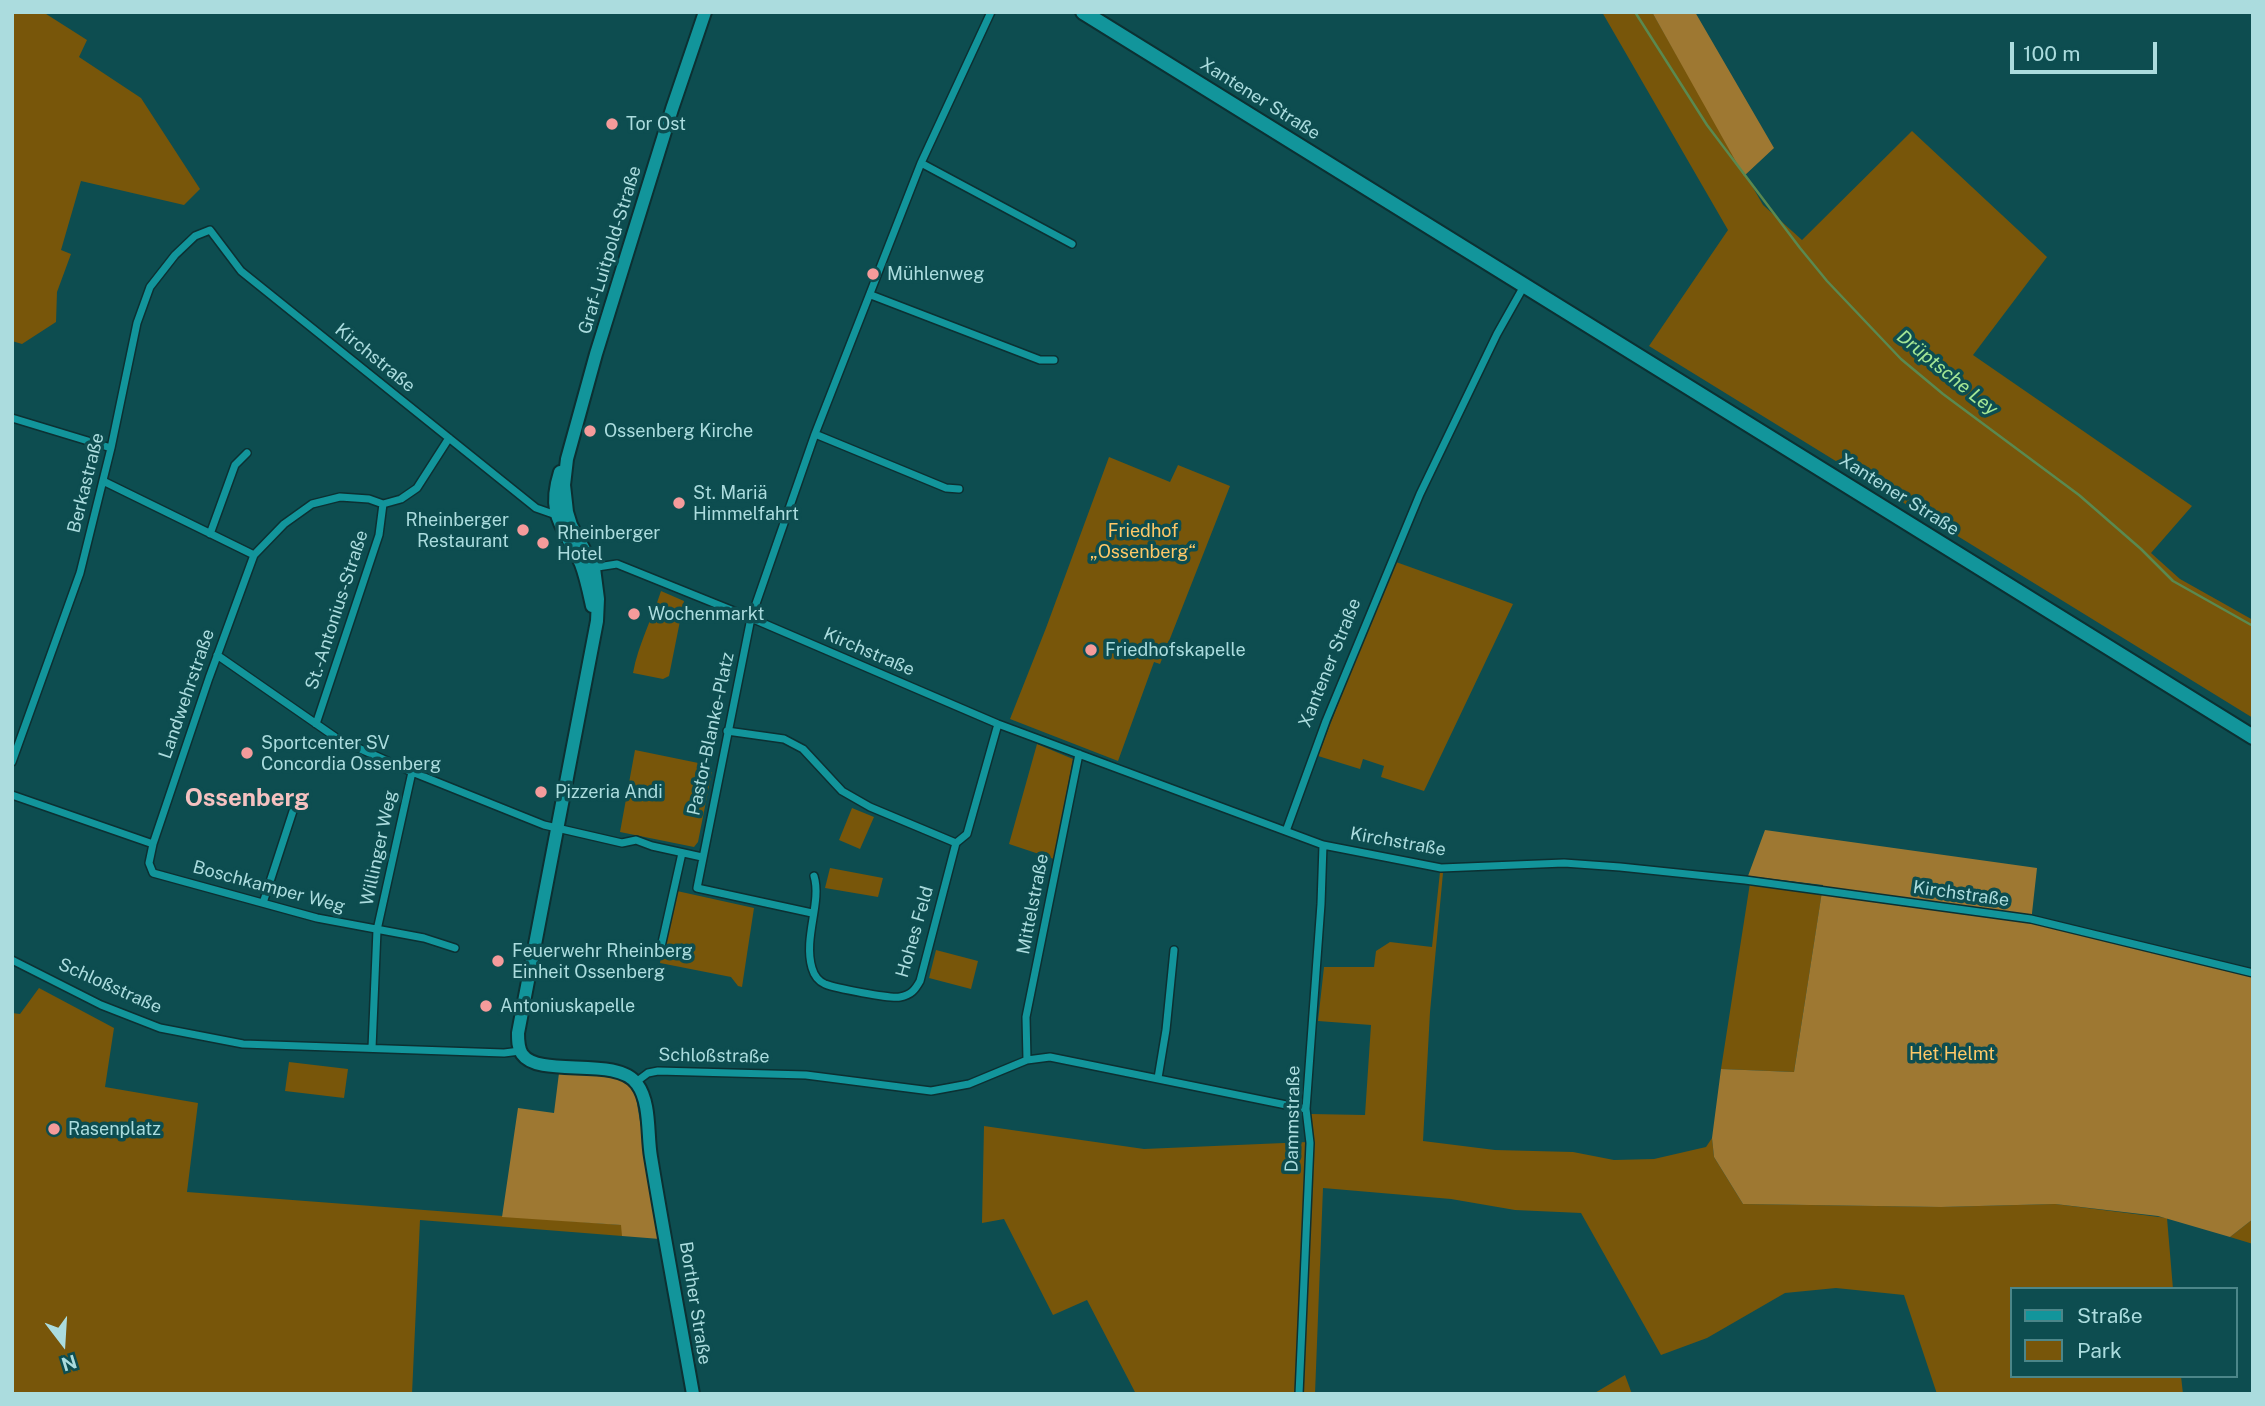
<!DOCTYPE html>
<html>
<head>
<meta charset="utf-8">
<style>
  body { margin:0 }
  #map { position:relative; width:2265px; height:1406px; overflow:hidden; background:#0d4d50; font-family:"Public Sans",sans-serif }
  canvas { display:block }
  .frame { position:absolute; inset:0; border:14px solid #abdcde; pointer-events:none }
  .legend { position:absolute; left:2010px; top:1287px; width:228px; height:91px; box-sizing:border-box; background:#0d4d50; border:2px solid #4c8689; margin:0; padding:9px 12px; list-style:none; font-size:21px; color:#abdcde }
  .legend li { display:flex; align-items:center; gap:14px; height:35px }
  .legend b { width:35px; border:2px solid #4c8689 }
  .north { position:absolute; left:28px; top:1308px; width:70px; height:70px; -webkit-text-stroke:5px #0d4d50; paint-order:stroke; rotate:163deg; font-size:19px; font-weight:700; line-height:28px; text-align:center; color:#abdcde }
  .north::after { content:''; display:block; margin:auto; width:24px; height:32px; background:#abdcde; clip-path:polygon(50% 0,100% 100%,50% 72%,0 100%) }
  .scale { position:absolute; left:2010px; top:42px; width:147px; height:32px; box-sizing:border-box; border:4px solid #abdcde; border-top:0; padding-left:9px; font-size:21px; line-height:24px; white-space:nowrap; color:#abdcde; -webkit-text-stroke:5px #0d4d50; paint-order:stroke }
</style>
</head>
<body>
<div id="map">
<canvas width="2265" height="1406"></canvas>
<div class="frame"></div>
<ul class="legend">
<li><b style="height:9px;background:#12959b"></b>Straße</li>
<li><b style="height:19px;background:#78560a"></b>Park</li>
</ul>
<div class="north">N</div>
<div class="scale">100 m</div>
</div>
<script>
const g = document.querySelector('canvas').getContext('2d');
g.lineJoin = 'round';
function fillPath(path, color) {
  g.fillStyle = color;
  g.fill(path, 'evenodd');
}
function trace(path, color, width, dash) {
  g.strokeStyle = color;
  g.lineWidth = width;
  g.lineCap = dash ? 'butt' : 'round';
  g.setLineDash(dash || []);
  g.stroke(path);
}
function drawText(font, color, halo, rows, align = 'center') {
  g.font = font + ' "Public Sans",sans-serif';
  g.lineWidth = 7;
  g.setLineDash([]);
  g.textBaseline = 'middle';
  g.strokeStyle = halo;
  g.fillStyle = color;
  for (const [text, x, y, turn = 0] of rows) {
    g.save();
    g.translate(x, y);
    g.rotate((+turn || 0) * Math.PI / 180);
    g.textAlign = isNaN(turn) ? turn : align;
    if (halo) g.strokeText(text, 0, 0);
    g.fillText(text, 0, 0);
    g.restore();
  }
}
const green = new Path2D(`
  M12 12H43L87 40 79 57 141 98 200 189 184 205 81 181 61 250 71 254 57 292 56 322 22 344 12 341Z
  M1602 12H1652L1763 205 1802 240 1912 131 2047 257 1973 355 2192 506 2151 553 2180 579 2253 620V718L1649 346 1728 230Z
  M1109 457 1170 482 1178 465 1230 486 1160 664 1154 662 1118 761 1010 719 1046 628Z
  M1396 562 1513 604 1424 791 1381 777 1384 766 1363 759 1360 769 1318 756 1365 634Z
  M661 591 684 601 669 676 663 679 633 673C638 645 652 619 661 591Z
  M1037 744 1073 759 1054 859 1009 844Z
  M635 750 713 766 698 842 694 847 620 832Z
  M852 808 874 817 860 849 839 840Z
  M830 868 883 878 878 897 825 888Z
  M1440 872 1443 873 1430 1012 1423 1141 1495 1150 1573 1152 1614 1160 1654 1159 1706 1147 1712 1138 1714 1157 1743 1204 1941 1207 2055 1204 2167 1218 2173 1289H2011V1376H2181L2183 1394H1937L1904 1295 1836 1288 1785 1293 1707 1338 1661 1355 1581 1213 1515 1210 1451 1199 1323 1188 1315 1394H1301L1312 1141 1311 1114 1365 1115 1371 1025 1318 1021 1324 967H1374L1376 951 1390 942 1432 947Z
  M1750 883 1822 892 1794 1072 1721 1069Z
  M677 891 754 908 742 987 738 986 731 977 660 963 661 956 663 955Z
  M936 950 978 961 971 989 929 978Z
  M39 988 114 1028 105 1087 198 1103 187 1192 622 1225V1236L420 1220 412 1394H12V1013L20 1014Z
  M289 1062 348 1069 344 1098 285 1091Z
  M984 1126 1144 1149 1307 1142 1295 1394H1136L1087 1300 1053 1315 1004 1219 982 1223Z
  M2253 1219V1244L2230 1237Z
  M1625 1375 1632 1394H1593Z`);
const forest = new Path2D(`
  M1652 12H1695L1774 148 1744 176Z
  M1765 830 2037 868 2031 922 2253 976V1219L2230 1237 2158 1216 2055 1204 1941 1207 1743 1204 1714 1157 1712 1138 1721 1069 1794 1072 1823 885 1748 876Z
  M559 1073C582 1075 620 1070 635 1092L660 1239 622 1236 621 1225 502 1217 518 1108 554 1113Z`);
const stream = new Path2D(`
  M1635 12 1707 125 1800 248 1827 281 1901 359 1943 394 2079 495 2141 549 2173 581 2253 626`);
const minor = new Path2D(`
  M921 163 1072 244
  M871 295 1040 360H1054
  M12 418 111 448
  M815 434 946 488 959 489
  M449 438 417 488 401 499 383 504 369 499 340 497 312 504 284 524 254 555 209 678 153 844 149 863 153 873 317 918 424 938 455 948
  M103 481 254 555
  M210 534 235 465 247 453
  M591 568 617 564 751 618 998 724 1323 845 1441 868 1564 863 1620 867 1745 880 2031 919 2253 973
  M217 655 338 739 412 772 544 825 622 843 636 840 652 846 702 857
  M316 724 379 535 383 504
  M727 731 784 739 803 749 842 791 870 807 956 843
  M12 762 80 573 111 448 137 323 150 287 175 255 195 236 210 230 241 271 536 508 556 515 559 514
  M12 795 153 844
  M1286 831 1326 721 1420 494 1497 334 1524 286
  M814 876C822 902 803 938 812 968 814 975 818 981 825 984 835 988 890 999 900 997 911 995 915 990 920 981L956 843 967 834 998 724
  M263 903 294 808
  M812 913 697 888 751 618 815 434 921 163 991 12
  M614 950C626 949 653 951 661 947L682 853
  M12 960 101 1005 160 1028 243 1044 504 1053 520 1051
  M372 1048 377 930 412 772
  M1027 1060 1026 1017 1079 754
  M1158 1078 1166 1030 1174 950
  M636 1082 648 1073 658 1071 806 1075 931 1091 969 1084 1027 1060 1050 1057 1306 1109
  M1299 1394 1310 1143 1306 1109 1321 904 1323 845`);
const tertiary = new Path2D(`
  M560 472C546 516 564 527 581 564 586 577 589 592 592 606
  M693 1394C679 1315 664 1236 651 1157 647 1134 651 1103 637 1084 617 1055 539 1079 522 1054 518 1048 518 1040 518 1033L597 621 598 599 594 568 571 525 567 512 564 485 567 459 596 354 672 109 705 12`);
const secondary = new Path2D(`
  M1083 12 2253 737`);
const markers = [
  [612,124,7,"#f59b9b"],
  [873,274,7,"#f59b9b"],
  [590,431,7,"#f59b9b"],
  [679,503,7,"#f59b9b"],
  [523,530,7,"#f59b9b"],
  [543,543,7,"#f59b9b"],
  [634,614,7,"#f59b9b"],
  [1091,650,7,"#f59b9b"],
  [247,753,7,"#f59b9b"],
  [541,792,7,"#f59b9b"],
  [498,961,7,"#f59b9b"],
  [486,1006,7,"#f59b9b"],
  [54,1129,7,"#f59b9b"]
];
const streetNames = [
  ["Xantener Straße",1260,99,32],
  ["Graf-Luitpold-Straße",610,250,-73],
  ["Kirchstraße",375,358,39],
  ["Berkastraße",86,483,-76],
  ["Xantener Straße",1899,495,32],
  ["St.-Antonius-Straße",337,610,-72],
  ["Kirchstraße",869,652,23],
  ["Xantener Straße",1330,663,-68],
  ["Landwehrstraße",187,694,-71],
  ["Pastor-Blanke-Platz",711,734,-78],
  ["Kirchstraße",1398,842,10],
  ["Willinger Weg",379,848,-78],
  ["Boschkamper Weg",269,887,15],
  ["Kirchstraße",1961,894,8],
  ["Mittelstraße",1033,904,-79],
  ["Hohes Feld",915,932,-74],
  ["Schloßstraße",110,986,24],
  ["Schloßstraße",714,1056,1],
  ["Dammstraße",1293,1119,-89],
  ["Borther Straße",695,1303,81]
];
const poiNames = [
  ["Tor Ost",626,124],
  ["Mühlenweg",887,274],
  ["Ossenberg Kirche",604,431],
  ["St. Mariä",693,493],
  ["Himmelfahrt",693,514],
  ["Rheinberger",509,520,"right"],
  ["Restaurant",509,541,"right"],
  ["Rheinberger",557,533],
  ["Hotel",557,554],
  ["Wochenmarkt",648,614],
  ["Friedhofskapelle",1105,650],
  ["Sportcenter SV",261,743],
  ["Concordia Ossenberg",261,764],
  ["Pizzeria Andi",555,792],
  ["Feuerwehr Rheinberg",512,951],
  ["Einheit Ossenberg",512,972],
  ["Antoniuskapelle",500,1006],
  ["Rasenplatz",68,1129]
];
const parkNames = [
  ["Friedhof",1143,531],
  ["„Ossenberg“",1143,552],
  ["Het Helmt",1952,1054]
];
const waterNames = [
  ["Drüptsche Ley",1947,373,39]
];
const districtNames = [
  ["Ossenberg",247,799]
];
fillPath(green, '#78560a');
fillPath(forest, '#9e7832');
trace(stream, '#5a8950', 2.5);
trace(minor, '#0c3032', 10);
trace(tertiary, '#0c3032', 16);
trace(secondary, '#0c3032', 18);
trace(minor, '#12959b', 7);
trace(tertiary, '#12959b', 12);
trace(secondary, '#12959b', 14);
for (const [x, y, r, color] of markers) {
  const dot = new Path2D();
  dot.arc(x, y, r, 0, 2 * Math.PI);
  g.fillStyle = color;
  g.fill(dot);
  trace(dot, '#0d4d50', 2.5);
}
drawText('18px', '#abdcde', '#0d4d50', streetNames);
drawText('18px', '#abdcde', '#0d4d50', poiNames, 'left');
drawText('18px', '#fec868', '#0d4d50', parkNames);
drawText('italic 19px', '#a4e795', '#0d4d50', waterNames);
drawText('bold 24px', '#f5c1c0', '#0d4d50', districtNames);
</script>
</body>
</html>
